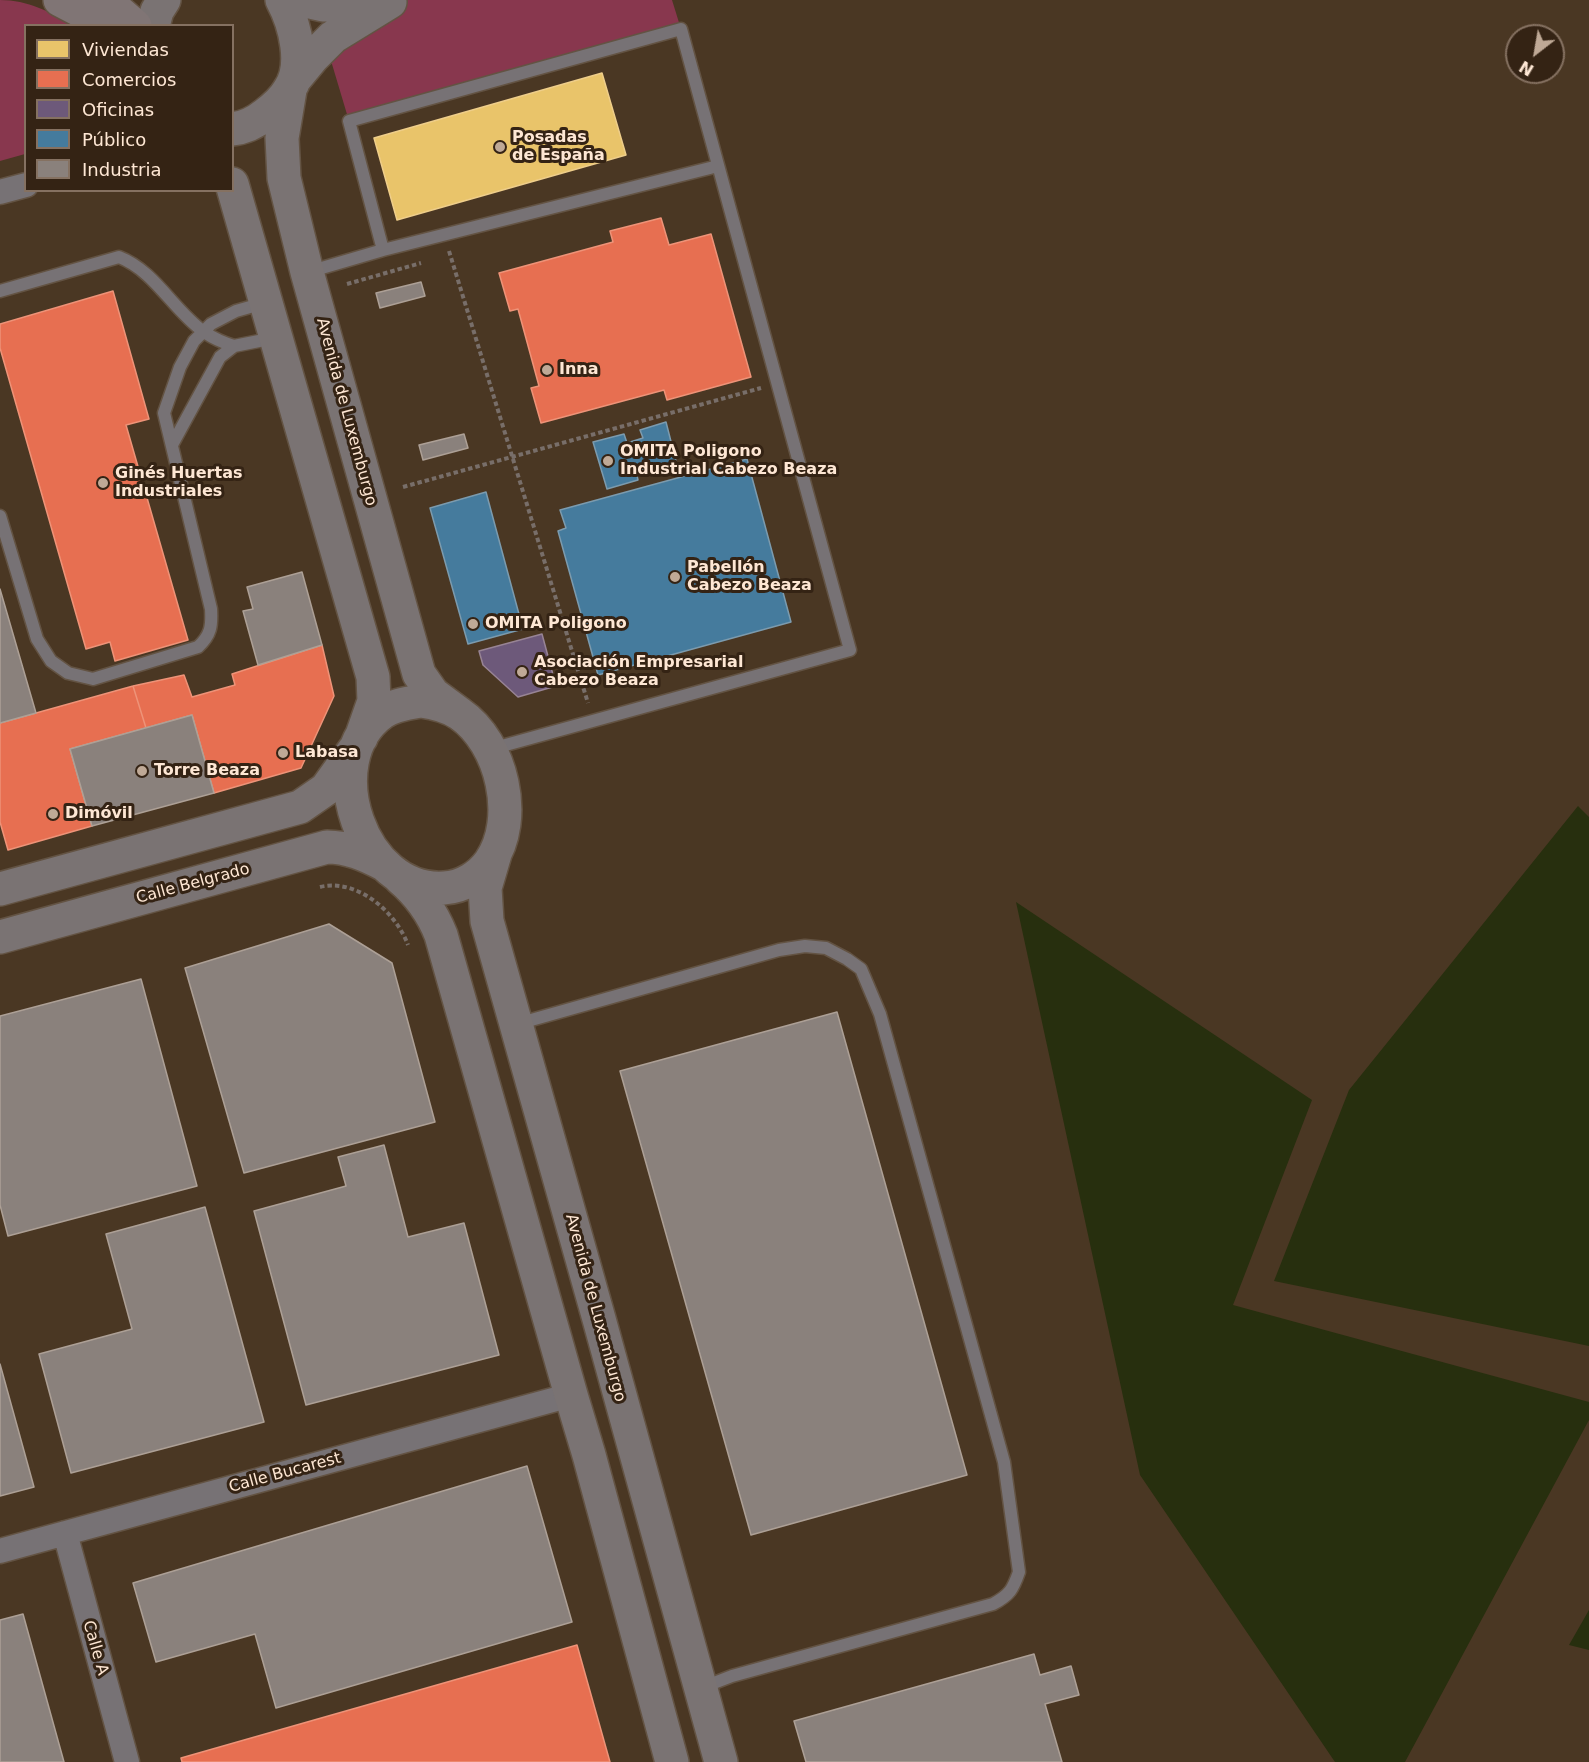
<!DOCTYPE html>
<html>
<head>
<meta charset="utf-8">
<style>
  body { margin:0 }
  #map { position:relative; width:1589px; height:1762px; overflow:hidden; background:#4a3723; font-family:"DejaVu Sans",sans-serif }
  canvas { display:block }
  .legend { position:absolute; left:24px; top:24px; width:210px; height:168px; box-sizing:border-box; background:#342314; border:2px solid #857161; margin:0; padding:8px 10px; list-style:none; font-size:18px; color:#fee7d4 }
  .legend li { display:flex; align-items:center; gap:12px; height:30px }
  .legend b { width:30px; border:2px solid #857161 }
  .north { position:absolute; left:1505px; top:24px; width:60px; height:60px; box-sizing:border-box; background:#342314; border:2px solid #857161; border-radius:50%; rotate:211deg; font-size:16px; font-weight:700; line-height:24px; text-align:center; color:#fee7d4 }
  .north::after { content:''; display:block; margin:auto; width:21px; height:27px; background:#bfa996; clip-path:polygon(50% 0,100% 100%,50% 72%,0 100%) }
</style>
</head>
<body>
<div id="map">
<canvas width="1589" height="1762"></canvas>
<ul class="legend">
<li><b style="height:16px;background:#e9c46a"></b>Viviendas</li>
<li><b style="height:16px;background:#e76f51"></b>Comercios</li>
<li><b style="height:16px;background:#6d597a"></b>Oficinas</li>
<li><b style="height:16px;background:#457b9d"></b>Público</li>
<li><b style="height:16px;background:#8a817c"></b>Industria</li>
</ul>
<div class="north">N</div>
</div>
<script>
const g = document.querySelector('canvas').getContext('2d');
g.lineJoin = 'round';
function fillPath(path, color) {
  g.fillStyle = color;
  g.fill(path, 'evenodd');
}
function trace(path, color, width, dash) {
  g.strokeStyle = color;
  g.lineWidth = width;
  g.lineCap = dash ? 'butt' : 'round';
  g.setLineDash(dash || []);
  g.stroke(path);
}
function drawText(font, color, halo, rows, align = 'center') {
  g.font = font + ' "DejaVu Sans",sans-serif';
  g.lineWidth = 6;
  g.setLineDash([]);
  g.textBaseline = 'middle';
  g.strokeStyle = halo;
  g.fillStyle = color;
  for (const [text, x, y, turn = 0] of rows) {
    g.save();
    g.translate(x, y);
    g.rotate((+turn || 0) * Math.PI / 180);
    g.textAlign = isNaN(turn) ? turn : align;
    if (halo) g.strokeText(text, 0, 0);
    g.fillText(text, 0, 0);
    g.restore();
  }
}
const green = new Path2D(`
  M0 0C28 0 50 12 74 25L26 26 25 154 0 161Z
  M398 0H672L681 29 349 121 326 44Z`);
const water = new Path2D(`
  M1578 806 1589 817V1346L1274 1281 1349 1090Z
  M1016 902 1312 1100 1233 1305 1589 1402V1420L1405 1762H1335L1140 1475Z
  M1589 1610V1650L1569 1645Z`);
const homes = new Path2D(`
  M602 73 626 155 397 220 374 138Z`);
const shops = new Path2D(`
  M661 218 669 245 711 234 751 377 667 400 664 390 541 423 531 388 539 386 518 309 510 311 499 273 613 242 610 231Z
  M113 291 149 419 126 425 188 640 115 661 110 642 86 649 0 348V324Z
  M322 645 334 696 301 768 214 793 192 715 146 728 133 686 184 675 192 697 235 685 232 674Z
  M133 686 146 728 70 749 92 826 8 850 0 822V723Z
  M577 1645 610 1762H182L181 1758Z`);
const offices = new Path2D(`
  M542 634 556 686 518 697 483 665 479 651Z`);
const public = new Path2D(`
  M666 422 678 469 653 476 651 467 636 471 638 480 607 489 593 442 624 434 627 443 643 438 640 430Z
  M747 459 791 622 598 675 558 531 566 528 560 510Z
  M486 492 523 629 468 644 430 508Z`);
const industry = new Path2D(`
  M421 282 425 296 380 308 376 293Z
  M464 434 468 448 423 460 419 445Z
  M302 572 322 645 258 665 243 611 253 609 247 587Z
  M0 589 36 713 0 723Z
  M192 715 214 793 92 826 70 749Z
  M329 924 392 963 435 1122 244 1173 185 968Z
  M141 979 197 1186 8 1236 0 1205V1016Z
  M837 1012 967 1475 751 1535 620 1071Z
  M384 1145 408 1237 464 1223 499 1355 306 1405 254 1211 346 1186 338 1157Z
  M205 1207 264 1422 71 1473 39 1354 132 1329 106 1234Z
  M0 1364 34 1487 0 1496Z
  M527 1466 572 1622 276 1708 255 1634 156 1662 133 1583Z
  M23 1614 64 1762H0V1620Z
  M1034 1654 1040 1675 1071 1666 1079 1695 1045 1704 1062 1762H806L794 1721Z`);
const path = new Path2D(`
  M449 251 588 703
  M347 284 421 263
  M403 487 761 388
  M320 887C357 878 396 912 408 945`);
const service = new Path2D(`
  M308 272 383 250
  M0 291 119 257C155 271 173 310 204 332 213 338 224 343 234 346
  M172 445 220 357 234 346 274 338
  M0 516 37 639 51 661 68 673 93 679 198 647C211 635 212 626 211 609L164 413 180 367 194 341 211 324 236 311 264 303
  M491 749 850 650C794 443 738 236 681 29L349 121 383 250 718 166
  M517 1024 779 950 805 946 826 948 847 959 861 969 880 1014 1004 1462 1019 1572C1013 1589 1010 1595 993 1604L732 1676 701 1688`);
const minor = new Path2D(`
  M0 192 26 185
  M65 1533 127 1762
  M0 1551 571 1395`);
const secondary = new Path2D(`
  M301 0 323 5 387 2
  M153 26 157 11 164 0
  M294 80 313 57 333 37 390 2
  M290 90 282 138 284 178 307 272 419 674 433 694 460 714
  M232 129C245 128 256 122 266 114 275 107 284 99 289 90 306 66 295 24 282 0
  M232 184 373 677 374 701 361 738
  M421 701C435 703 448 706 460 714 502 743 520 819 490 862 480 876 463 887 444 888 362 894 316 761 382 713 393 705 409 703 421 701Z
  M495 854 485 888 487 921 599 1319 721 1762
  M400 878C419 894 432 912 441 935L571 1395 589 1455 672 1762
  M0 889 300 807 326 789 354 750
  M0 937 327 847C348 847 366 855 385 865`);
const motorway = new Path2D(`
  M60 0 81 11 98 26
  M105 0 135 26`);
const markers = [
  [500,147,6,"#bfa996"],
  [547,370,6,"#bfa996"],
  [608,461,6,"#bfa996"],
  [103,483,6,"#bfa996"],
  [675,577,6,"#bfa996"],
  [473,624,6,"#bfa996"],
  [522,672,6,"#bfa996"],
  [283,753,6,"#bfa996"],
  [142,771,6,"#bfa996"],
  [53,814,6,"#bfa996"]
];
const poiNames = [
  ["Posadas",512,138],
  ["de España",512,156],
  ["Inna",559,370],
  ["OMITA Poligono",620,452],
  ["Industrial Cabezo Beaza",620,470],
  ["Ginés Huertas",115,474],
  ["Industriales",115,492],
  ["Pabellón",687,568],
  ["Cabezo Beaza",687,586],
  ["OMITA Poligono",485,624],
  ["Asociación Empresarial",534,663],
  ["Cabezo Beaza",534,681],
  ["Labasa",295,753],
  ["Torre Beaza",154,771],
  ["Dimóvil",65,814]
];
const streetNames = [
  ["Avenida de Luxemburgo",346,412,75],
  ["Calle Belgrado",193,884,-15],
  ["Avenida de Luxemburgo",595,1308,75],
  ["Calle Bucarest",285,1473,-15],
  ["Calle A",95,1648,74]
];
fillPath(green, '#88374e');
fillPath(water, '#272f0e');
fillPath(homes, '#e9c46a');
trace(homes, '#efce8a', 1.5);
fillPath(shops, '#e76f51');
trace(shops, '#ee9378', 1.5);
fillPath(offices, '#6d597a');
trace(offices, '#988495', 1.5);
fillPath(public, '#457b9d');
trace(public, '#7c9bae', 1.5);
fillPath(industry, '#8a817c');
trace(industry, '#ada096', 1.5);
trace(service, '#635343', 15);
trace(minor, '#635343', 27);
trace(secondary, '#635343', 36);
trace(motorway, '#635343', 36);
trace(path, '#786e69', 4, [4.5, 3]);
trace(service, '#777275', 12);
trace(minor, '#777275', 24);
trace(secondary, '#7a7373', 33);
trace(motorway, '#807575', 33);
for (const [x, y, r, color] of markers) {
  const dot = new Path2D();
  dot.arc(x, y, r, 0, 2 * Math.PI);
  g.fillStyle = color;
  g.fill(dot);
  trace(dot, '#342314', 2);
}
drawText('bold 16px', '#fee7d4', '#342314', poiNames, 'left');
drawText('16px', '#fee7d4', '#342314', streetNames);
</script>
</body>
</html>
